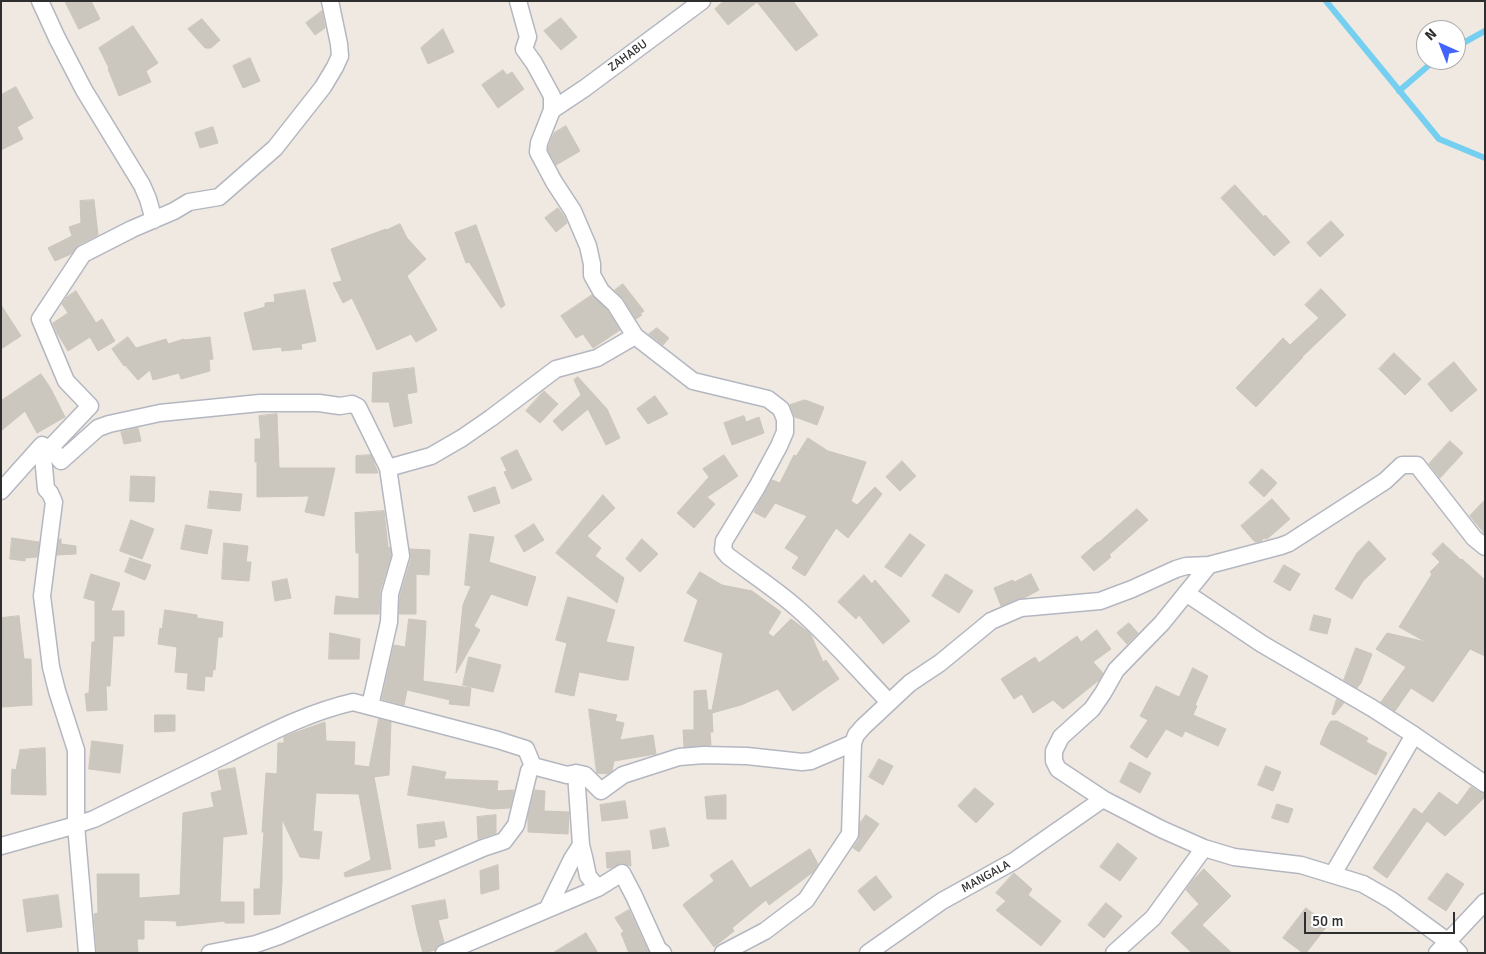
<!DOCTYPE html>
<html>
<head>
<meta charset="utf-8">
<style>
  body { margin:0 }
  #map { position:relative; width:1486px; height:954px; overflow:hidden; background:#efe9e1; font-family:Signika,sans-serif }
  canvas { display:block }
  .frame { position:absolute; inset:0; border:2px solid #2e2e2e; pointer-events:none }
  .north { position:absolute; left:1416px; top:20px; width:50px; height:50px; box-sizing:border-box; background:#fff; border:1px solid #ababab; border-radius:50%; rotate:316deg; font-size:14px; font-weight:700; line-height:20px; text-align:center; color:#2e2e2e }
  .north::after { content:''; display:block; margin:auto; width:18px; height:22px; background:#4264fb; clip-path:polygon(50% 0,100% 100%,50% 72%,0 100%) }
  .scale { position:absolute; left:1304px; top:912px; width:151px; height:22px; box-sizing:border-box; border:2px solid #2e2e2e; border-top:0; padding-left:6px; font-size:15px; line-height:18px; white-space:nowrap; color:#2e2e2e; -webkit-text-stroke:4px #fff; paint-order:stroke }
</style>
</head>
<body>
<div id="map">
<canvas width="1486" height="954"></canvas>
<div class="frame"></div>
<div class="north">N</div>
<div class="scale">50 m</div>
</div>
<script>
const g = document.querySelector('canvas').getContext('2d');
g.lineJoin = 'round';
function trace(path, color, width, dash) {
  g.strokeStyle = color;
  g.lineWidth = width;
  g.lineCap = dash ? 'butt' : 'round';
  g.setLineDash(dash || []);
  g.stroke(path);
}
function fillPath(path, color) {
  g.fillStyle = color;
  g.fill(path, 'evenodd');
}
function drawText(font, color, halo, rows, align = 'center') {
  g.font = font + ' Signika,sans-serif';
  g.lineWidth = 5;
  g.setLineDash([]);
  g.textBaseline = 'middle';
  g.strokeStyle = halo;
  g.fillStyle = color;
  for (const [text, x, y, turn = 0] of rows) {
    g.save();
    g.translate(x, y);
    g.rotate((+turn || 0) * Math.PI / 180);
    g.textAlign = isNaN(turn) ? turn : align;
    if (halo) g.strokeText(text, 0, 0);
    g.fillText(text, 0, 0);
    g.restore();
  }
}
const stream = new Path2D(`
  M1326 1 1439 139 1485 158
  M1456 47 1485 31
  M1399 91 1435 60`);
const building = new Path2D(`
  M65 1H91L100 19 79 29Z
  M724 1H793L818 35 796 51 757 2 728 25 715 9Z
  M322 11 325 28 315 35 306 23Z
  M561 18 577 37 561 50 544 31Z
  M202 19 220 40 211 48H205L188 29Z
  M133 26 158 63 146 71 151 82 119 96 108 69 109 68 99 48Z
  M443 29 454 52 428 64 421 48Z
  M250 58 260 81 243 88 233 66Z
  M503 70 507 75 512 72 524 89 498 108 482 85Z
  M16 87 33 118 17 127 23 139 1 150V95Z
  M566 126 580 151 556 165 548 150 549 145 554 133Z
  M213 127 218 143 200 148 195 133Z
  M1235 185 1264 217 1265 215 1290 242 1274 256 1221 198Z
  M94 200 98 235 78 245 71 254 55 261 48 248 72 236 69 227 81 223 80 201Z
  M558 208 564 216 567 223 556 232 545 218Z
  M1331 221 1344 235 1320 257 1307 243Z
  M400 224 407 238 426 259 407 276 437 330 416 342 411 334 377 350 352 298 343 303 333 283 342 281 331 249 386 229V230Z
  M476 225 505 305 501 308 469 262 466 263 455 233Z
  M623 284 644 311 640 314 642 315 636 319 623 298 615 290Z
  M1321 289 1346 315 1302 357H1303L1256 407 1236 388 1283 338 1290 345 1319 318 1305 305Z
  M305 290 316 341 301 344 302 349 282 351 281 347 253 350 244 313 265 307V303L275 302 274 295Z
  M76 291 96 323 102 319 115 341 98 351 90 337 68 351 57 333 53 323 68 313 62 304 67 297Z
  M592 295 607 310 620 330 593 348 583 334 576 338 561 316Z
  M1 305 21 336 1 349Z
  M657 328 669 338 663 345 649 334Z
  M128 337 136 348 166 339 168 344 184 339 185 340 210 337 213 359 209 360 210 371 181 379 179 373 153 380 150 370 138 380 125 365 124 366 112 349Z
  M1394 353 1421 379 1405 395 1379 369Z
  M1454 362 1477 390 1451 412 1428 384Z
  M414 368 417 392 407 394 412 423 394 427 389 402H372L373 373Z
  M41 374 51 389 65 417 37 433 25 411 1 431V401Z
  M578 377 607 409 620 438 606 445 588 409 562 431 553 421 581 395 574 380Z
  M544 391 558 404 540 423 526 411Z
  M655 396 668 414 648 424 637 409Z
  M805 400 824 407 817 425 795 417 790 405Z
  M277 414 279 468H335L324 516 305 512 309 496 257 497V462H255V439H261L259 416Z
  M744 416 746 422 759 417 764 433 732 445 724 423Z
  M138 428 141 441 124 444 121 432Z
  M808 438 828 451 866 462 851 501 857 505 875 487 882 494 848 538 836 528 805 576 792 568 799 557 785 548 807 516 775 503 765 518 754 512 772 480 780 483 794 455 796 456Z
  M1450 441 1463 453 1440 478 1429 464Z
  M517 450 532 480 512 489 504 472 507 471 501 458Z
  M371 455 378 473H356V456Z
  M724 455 738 476 707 497 715 504 694 528 677 513 709 477 703 469Z
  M902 461 916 476 900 491 886 477Z
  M1262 469 1277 483 1264 497 1249 483Z
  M131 476 155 477 154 502 130 501Z
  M495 487 500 503 474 512 468 497Z
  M210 491 242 494 240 511 208 508Z
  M603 495 615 508 587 536 601 548 595 556 624 578 617 603 556 553Z
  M1272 499 1290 519 1267 539 1264 538 1261 541 1255 542 1241 526Z
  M1485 500V534L1470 516Z
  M1137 509 1148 520 1109 555 1111 557 1094 571 1081 557 1098 542V543Z
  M384 511 388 547 390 548 391 555 380 591 379 614H334L336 596 359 599V553H356L355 513Z
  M131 520 154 529 142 559 120 551Z
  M534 524 544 540 524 552 515 536Z
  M186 525 212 530 207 554 181 549Z
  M470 534 494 537 489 562 536 577 527 606 491 594 474 626 480 630 456 673 463 605 471 586 465 585Z
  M910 534 925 545 901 577 885 567Z
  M12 538 39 542 37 557 25 558V561L10 559Z
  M61 539V544L76 546V554L57 555 59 540Z
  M642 539 658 554 640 572 626 559Z
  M1369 541 1386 559 1363 581 1352 599 1335 589 1357 553Z
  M224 543 248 546 246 562H251L249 581 222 579Z
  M1443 543 1461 560 1462 559 1485 580V656L1470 649 1433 702 1411 688 1395 711 1381 702 1406 667 1376 649 1387 633 1426 642 1399 627 1432 574 1430 572 1440 562 1432 554Z
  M410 549 430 550 429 575 416 574V614H399L400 596 411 559Z
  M130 558 151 565 145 580 125 572Z
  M1284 565 1300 574 1290 591 1274 582Z
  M700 572 722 585 752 591 781 612 768 633 773 637 791 619 807 631 811 635 823 662 826 660 839 679 793 711 778 689 741 705 712 713 713 732H710L711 745 684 747 683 730H694V691L706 690 708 710H712L723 653 684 641 698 600 687 593Z
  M91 574 120 583 111 611H124V636H113L110 686H106L107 710 87 711 85 694 89 693 92 642H95V601L84 598Z
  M946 574 973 591 959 613 932 596Z
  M1031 574 1039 590 1024 598 1017 599 1001 606 994 588 1013 580 1014 582Z
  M864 575 872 584 875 580 910 621 883 644 859 615 856 619 838 602Z
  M287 579 291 598 275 601 272 582Z
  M568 597 615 610 606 642 634 647 628 680H621L579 672 574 696 555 692 567 643 556 640Z
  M165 610 197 615V618L223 622 222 637H218L215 670 213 669 212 677 205 676 204 691 187 689 188 673 175 672 177 647 158 644 160 628 162 629Z
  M1314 615 1331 619 1327 634 1310 630Z
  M19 616 24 659H31L32 705 1 707 2 618Z
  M409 619 426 621 423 681 471 688 469 706 449 704 450 700 407 690 404 705 382 699 394 645 405 647Z
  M1129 623 1138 633 1127 644 1117 633Z
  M1097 630 1111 649 1093 662 1103 673 1099 680 1063 709 1053 700 1033 713 1022 694 1014 699 1001 679 1035 657 1039 663 1077 636 1081 642Z
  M330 633 360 639 359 659H329Z
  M1356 648 1372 654 1361 683 1357 688 1344 680Z
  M469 657 501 665 493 692 463 685Z
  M1193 668 1208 676 1195 705 1197 706 1193 715 1226 729 1218 746 1185 731 1182 737 1166 729 1147 758 1130 747 1148 720 1140 716 1156 686 1179 697Z
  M1337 699 1344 703 1334 715 1332 714Z
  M589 709 617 715 615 721 624 723 620 740 653 735 656 754 614 761 612 771 608 774 597 773Z
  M155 715H175V731L155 732Z
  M379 719 391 722 389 775 374 777 391 869 345 877 344 873 371 860 359 794 316 793 313 831 322 832 319 859 300 857 282 819V881L280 914 254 915V889H260L264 832H262L266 773 277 774 278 743H284V737L294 733 325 722 326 741 355 742 354 765 369 767Z
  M1331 721H1337L1368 738 1366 742 1387 753 1376 775 1320 744 1327 727Z
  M92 741 123 745 120 773 89 769Z
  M45 748 46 795 11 794 12 769 16 770 20 750Z
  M879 759 893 766 883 785 869 777Z
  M1130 762 1151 773 1140 793 1120 782Z
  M413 766 446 772 444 779 498 781 497 791 514 790 510 808 492 809 408 795Z
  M1266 766 1281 772 1273 791 1258 785Z
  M235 768 247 834 223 837 220 902H244V923H225V921L177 926 176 921 144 920V939H137L138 953H97L94 914 98 913 97 874H139V898L180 895 183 813 214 807 211 793 222 790 218 771Z
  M1471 787 1479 792 1485 794V797L1445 836 1427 821 1387 878 1373 868 1414 808 1422 814 1439 792 1457 805Z
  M975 788 994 804 976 823 958 806Z
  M535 790 545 791 544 811 569 812 568 834 528 832V817Z
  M726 795V819H707L705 797Z
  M625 801 628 818 602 821 600 805Z
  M1277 804 1293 809 1288 823 1272 818Z
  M496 815V833L478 839 477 817Z
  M866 815 879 824 859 852 853 848 859 839 860 823Z
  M444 822 447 837 434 840 435 846 419 848 417 825Z
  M665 828 669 846 653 849 650 831Z
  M1118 843 1137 858 1120 881 1100 867Z
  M810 849 818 864 813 872 769 905 766 900 732 928 734 931 714 947 683 905 685 903 714 881 710 875 732 860 750 888Z
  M630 851 631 866 621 863 611 868H607L606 853Z
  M498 865 499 889 481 894 480 871Z
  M1204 869 1231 896 1202 925 1232 953H1192L1171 933 1199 904 1186 890 1193 880Z
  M1014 873 1032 889 1028 895 1061 921 1041 946 996 910 1006 901 996 893Z
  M1447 873 1464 884 1446 911 1428 899Z
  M876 876 892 897 874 911 858 891Z
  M58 895 62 927 27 932 23 900Z
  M445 900 448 918 438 920 444 942 436 947 435 950 423 953 417 930 412 906Z
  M1106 903 1122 916 1104 938 1088 925Z
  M1306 908 1328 925 1306 953H1303L1283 938Z
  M629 910 649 953H629L621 933 624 932 615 918Z
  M586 933 598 953H553Z`);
const minor = new Path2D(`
  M40 1 57 38 84 90 142 185 148 199 154 220
  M330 1 339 44 340 56 335 67 323 87 275 148 219 197 189 202 174 211 132 229 83 254 40 319 66 381 90 406 51 447 61 461 98 428 109 424 160 413 260 403H319L340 406 352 404 358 407 388 468 401 556 390 594 389 622 370 706
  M518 1 528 37 524 49 534 63 552 96V110L539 143 538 152 554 182 573 211 588 246 592 264V275L601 291 615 304 635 336 693 381 768 399 781 409 785 419V432L779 446 757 487 724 541 723 550 728 556C752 574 777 590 798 609 831 638 859 671 889 702
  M552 110 585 88 702 1
  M42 445 46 489 50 493 54 502 42 596 51 667 57 691 76 750V825L87 953
  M388 468 431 456 462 438 491 418 556 369 597 358 635 336
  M1 491 42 445
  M1209 565 1162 623 1116 670 1103 693 1092 709 1061 737 1054 751V761L1058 769 1103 799 1161 829 1204 848 1234 857 1301 865 1363 884 1391 900 1447 941 1459 953
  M1186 593 1262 644 1372 708 1414 735 1485 784
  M533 766 567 775 576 773 585 775 601 791 623 775 679 757 704 755 747 756 802 762 811 761 853 743
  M576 773 581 845 584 857 588 876 598 888 622 873 634 896 658 949 663 953
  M1 846 76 825 94 819C139 797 184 775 229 753 269 733 309 712 353 702L498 740 526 749 533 766
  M1333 874 1414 735
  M548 908 572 859 581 845
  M210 953 256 944 279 936 483 848 504 841 516 825 529 771 533 766
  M444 953 598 888
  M723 953 765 931 806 900 850 834 853 743 856 735 863 727 910 683 940 663 991 621 1021 608 1100 601 1132 589 1176 569 1186 566 1209 565 1281 546 1289 543 1385 481 1402 465H1417L1474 538 1485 547
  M868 953 942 901 1014 861 1103 799
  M1114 953 1153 918 1204 848
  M1437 953 1485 902`);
const streetNames = [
  ["ZAHABU",628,56,-36],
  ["MANGALA",986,877,-29]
];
trace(stream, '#75cff0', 6);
fillPath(building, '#cbc7bf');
trace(building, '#cbc5ba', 1);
trace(minor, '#b4b7c1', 19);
trace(minor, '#fff', 16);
drawText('12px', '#2e2e2e', '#fff', streetNames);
</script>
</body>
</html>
